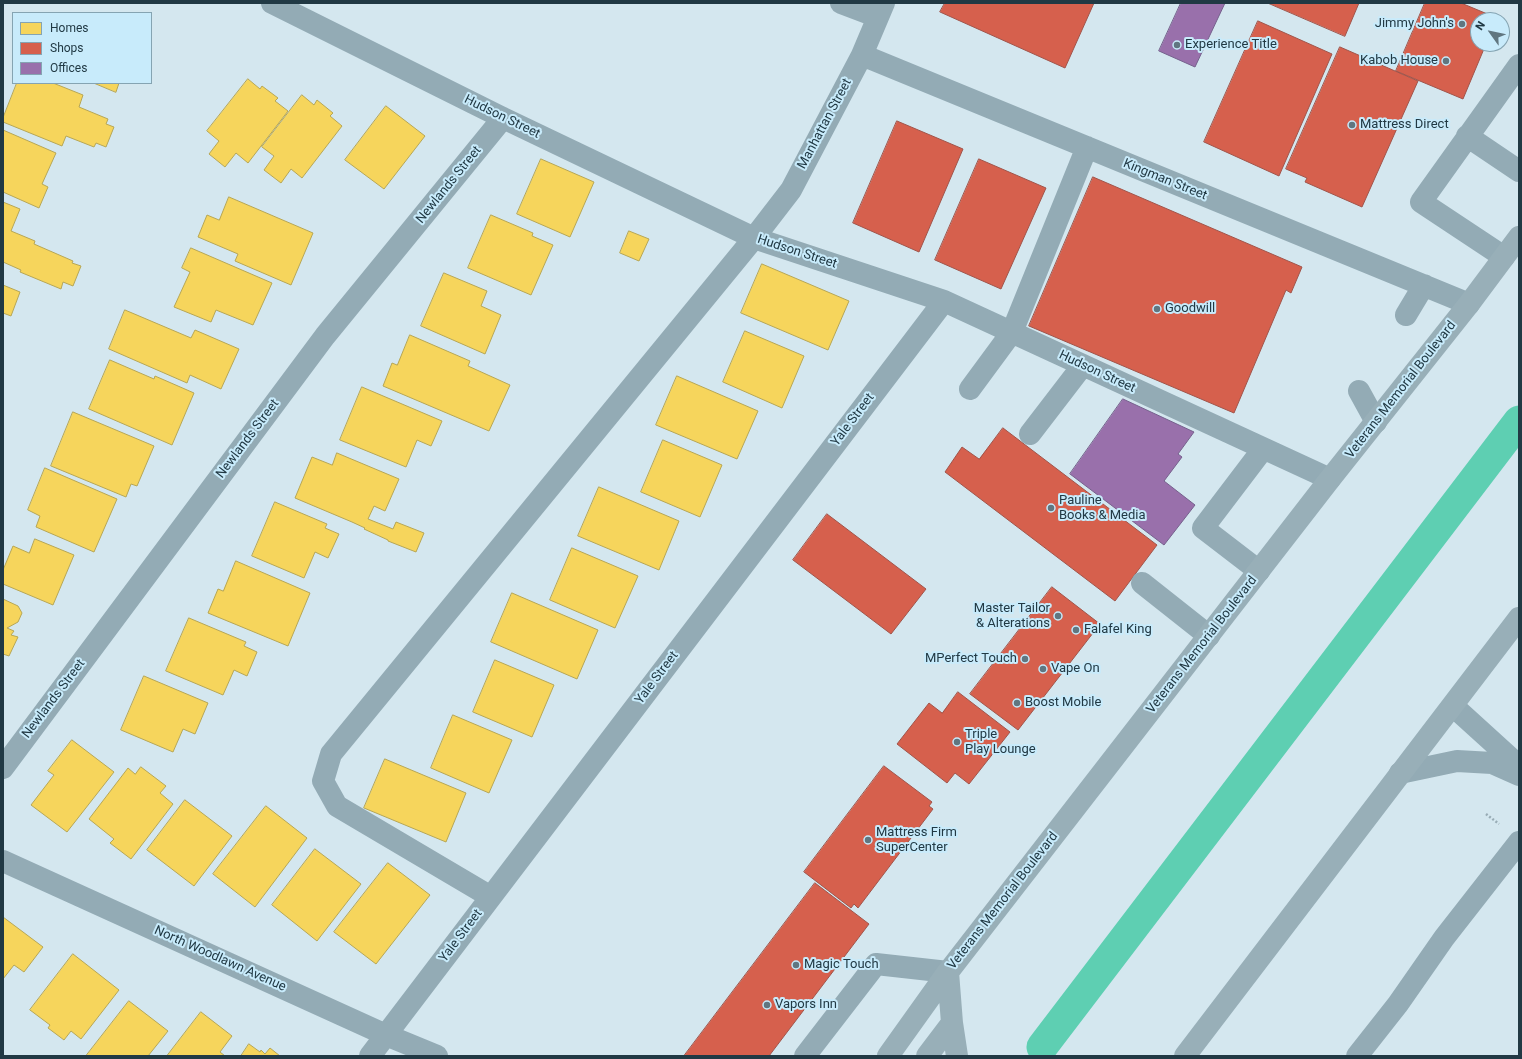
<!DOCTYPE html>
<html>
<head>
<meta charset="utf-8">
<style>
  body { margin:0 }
  #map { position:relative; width:1522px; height:1059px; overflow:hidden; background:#d4e7ef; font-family:Roboto,sans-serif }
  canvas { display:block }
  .frame { position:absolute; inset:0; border:4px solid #213944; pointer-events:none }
  .legend { position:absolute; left:12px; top:12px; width:140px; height:72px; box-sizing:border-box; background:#c8ebfb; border:1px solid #85a4b2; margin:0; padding:5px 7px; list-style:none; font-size:12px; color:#213944 }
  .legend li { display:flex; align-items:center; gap:8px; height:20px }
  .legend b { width:20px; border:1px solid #85a4b2 }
  .north { position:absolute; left:1470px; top:12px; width:40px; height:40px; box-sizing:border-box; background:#c8ebfb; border:1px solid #85a4b2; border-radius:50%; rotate:303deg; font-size:11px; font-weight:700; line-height:16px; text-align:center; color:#213944 }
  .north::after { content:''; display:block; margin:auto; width:14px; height:18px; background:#607680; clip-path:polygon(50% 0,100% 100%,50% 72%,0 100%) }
</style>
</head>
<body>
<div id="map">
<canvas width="1522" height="1059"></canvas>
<div class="frame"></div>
<ul class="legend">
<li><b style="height:11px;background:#f6d55c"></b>Homes</li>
<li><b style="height:11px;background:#d6604d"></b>Shops</li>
<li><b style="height:11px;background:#9970ab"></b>Offices</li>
</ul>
<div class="north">N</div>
</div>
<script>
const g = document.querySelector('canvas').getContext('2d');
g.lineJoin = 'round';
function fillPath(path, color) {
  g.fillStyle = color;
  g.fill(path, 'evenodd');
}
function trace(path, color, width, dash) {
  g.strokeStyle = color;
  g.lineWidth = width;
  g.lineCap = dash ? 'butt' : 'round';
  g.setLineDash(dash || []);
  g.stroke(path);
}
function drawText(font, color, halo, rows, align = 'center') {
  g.font = font + ' Roboto,sans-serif';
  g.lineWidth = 4;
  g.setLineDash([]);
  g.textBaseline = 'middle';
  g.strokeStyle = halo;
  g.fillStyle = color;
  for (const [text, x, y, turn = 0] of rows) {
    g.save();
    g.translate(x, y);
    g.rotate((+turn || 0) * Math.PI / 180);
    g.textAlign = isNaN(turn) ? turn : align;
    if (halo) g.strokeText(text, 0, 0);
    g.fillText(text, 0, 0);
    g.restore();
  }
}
const homes = new Path2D(`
  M248 79 260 89 262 86 278 98 275 101 288 111 248 163 236 153 225 167 209 154 219 141 207 131Z
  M17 83H53L83 95 79 107 108 119 106 124 114 127 106 147 96 143 94 147 66 136 62 146 3 122V118Z
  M94 83H119L116 92Z
  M302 95 314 105 317 100 333 113 330 116 342 126 302 178 291 169 281 183 264 170 274 156 262 147Z
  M386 106 425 136 384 189 345 160Z
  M3 130 56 153 42 184 48 187 39 208 3 192Z
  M541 159 594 182 570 237 517 214Z
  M229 197 313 233 291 285 235 261 238 254 198 237 207 215 219 220Z
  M3 202 20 209 11 231 35 241 34 244 73 261 72 263 81 266 73 286 63 282 61 289 20 272 21 270 3 262Z
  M491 215 533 233 532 236 553 245 531 295 468 268Z
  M629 231 649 239 639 261 620 253Z
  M191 248 272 283 253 325 216 310 211 322 174 307 190 272 182 268Z
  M762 264 849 301 828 350 741 313Z
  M444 273 487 291 481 306 501 315 485 354 421 326Z
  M3 285 20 292 11 316 3 313Z
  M125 310 191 338 195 330 239 349 221 389 190 375 187 383 109 349Z
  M745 331 804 356 782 408 723 382Z
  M410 335 470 361 468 366 510 385 489 431 383 386 392 363 397 365Z
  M110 360 154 379 155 376 194 393 172 445 89 409Z
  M677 376 758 411 737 459 656 425Z
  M362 387 442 421 431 446 417 440 406 467 340 440Z
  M73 412 154 446 137 486 131 484 126 497 51 466Z
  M663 440 722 465 700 517 641 492Z
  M337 453 399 479 385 511 374 506 368 519 393 529 396 522 424 533 416 552 388 541V540L364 529 365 528 352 522 295 498 312 457 332 465Z
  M45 468 117 499 94 552 36 527 40 516 28 510Z
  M599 487 679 521 659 570 578 536Z
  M275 502 327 524 325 528 339 534 328 558 315 552 304 578 252 556Z
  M35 539 74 555 53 605 3 584V570L13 546 29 553Z
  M572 548 638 576 615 628 550 600Z
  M236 561 310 593 288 646 208 613 218 589 223 591Z
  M512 593 598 630 577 679 491 642Z
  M3 599 18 606 22 613 18 622 7 628 14 631 11 635 18 637 9 656 3 654Z
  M189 618 246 642 244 646 257 652 247 676 234 670 223 695 166 671Z
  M495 660 554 685 532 737 473 712Z
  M144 676 208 703 195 734 183 729 173 752 121 730Z
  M453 715 512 740 489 793 431 768Z
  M72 740 114 772 67 832 31 805 54 775 48 771Z
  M385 759 466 793 446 842 364 808Z
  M141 767 166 786 160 793 173 804 131 859 110 843 114 839 89 819 128 768 135 774Z
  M185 800 232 836 194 886 147 850Z
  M266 806 307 838 255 907 213 874Z
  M315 849 361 884 317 941 272 905Z
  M388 863 430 895 376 964 334 932Z
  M3 917 43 947 24 972 14 965 3 979Z
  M73 954 119 990 81 1039 71 1031 64 1040 48 1028 50 1025 30 1010Z
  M129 1001 168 1031 148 1056H86Z
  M201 1012 232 1036 220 1052 225 1056H167Z
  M249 1044 260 1052 261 1050 265 1054 270 1048 280 1056H241Z`);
const shops = new Path2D(`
  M945 3H1094L1065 68 940 12Z
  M1268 3H1359L1345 36Z
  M1425 3H1461L1497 18 1496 20H1478V44H1486L1463 99 1396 71Z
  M1258 21 1332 54 1279 176 1204 142Z
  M1340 47 1418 81 1362 207 1305 182 1307 178 1286 169Z
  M897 121 963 149 919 252 853 223Z
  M979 159 1046 188 1001 289 935 260Z
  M1093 177 1302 267 1291 293 1286 290 1234 413 1029 326Z
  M1003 428 1157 545 1115 601 945 472 962 447 979 459Z
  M827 514 926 589 891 634 793 560Z
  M1052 587 1100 624 1018 730 970 694Z
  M958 692 1010 732 969 784 955 773 947 783 897 744 929 703 942 713Z
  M884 766 932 802 929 806 933 809 858 908 854 904 851 908 804 872Z
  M815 883 869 924 769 1056H684Z`);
const offices = new Path2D(`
  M1181 3H1225L1195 67 1159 51Z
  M1123 399 1194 432 1178 454 1182 457 1164 481 1195 505 1164 545 1070 474Z`);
const canal = new Path2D(`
  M1042 1047 1519 421`);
const path = new Path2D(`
  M1486 814 1499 824`);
const minor = new Path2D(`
  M272 3 503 118 754 238 944 301 1330 479
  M841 3 878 17
  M862 55 1469 304
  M1467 136 1519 171
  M1504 257 1421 202 1519 65
  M1406 315 1424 285
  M970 389 1012 332 1087 147
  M1359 391 1376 422
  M1030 434 1083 365
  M1259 571 1203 528 1263 449
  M1142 583 1209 636
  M1453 706 1517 764 1519 767
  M3 768 325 336 503 118
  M1400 773 1457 761 1492 763 1519 775
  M3 861 386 1035 437 1056
  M491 897 337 806 323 781 331 754 754 238 791 190 862 55 884 3
  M370 1056 944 301
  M805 1056 876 964 948 972
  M1357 1056 1398 1004 1444 938 1519 842`);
const major = new Path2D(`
  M952 1023 957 1056
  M888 1056 948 972 1330 479 1469 304 1519 237
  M927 1056 952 1023 948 972
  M1185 1056 1519 618`);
const markers = [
  [1462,24,4,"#607680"],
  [1177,45,4,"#607680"],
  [1446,61,4,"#607680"],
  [1352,125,4,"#607680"],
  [1157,309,4,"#607680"],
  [1051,508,4,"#607680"],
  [1058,616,4,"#607680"],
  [1076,630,4,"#607680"],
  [1025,659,4,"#607680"],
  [1043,669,4,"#607680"],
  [1017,703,4,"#607680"],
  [957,742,4,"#607680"],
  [868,840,4,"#607680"],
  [796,965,4,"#607680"],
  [767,1005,4,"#607680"]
];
const poiNames = [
  ["Jimmy John's",1454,24,"right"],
  ["Experience Title",1185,45],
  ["Kabob House",1438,61,"right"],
  ["Mattress Direct",1360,125],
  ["Goodwill",1165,309],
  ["Pauline",1059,501],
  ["Books & Media",1059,516],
  ["Master Tailor",1050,609,"right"],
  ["& Alterations",1050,624,"right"],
  ["Falafel King",1084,630],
  ["MPerfect Touch",1017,659,"right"],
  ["Vape On",1051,669],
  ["Boost Mobile",1025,703],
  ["Triple",965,735],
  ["Play Lounge",965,750],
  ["Mattress Firm",876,833],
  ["SuperCenter",876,848],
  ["Magic Touch",804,965],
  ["Vapors Inn",775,1005]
];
const streetNames = [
  ["Hudson Street",502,117,26],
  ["Manhattan Street",825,124,-62],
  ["Kingman Street",1165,180,22],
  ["Newlands Street",449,185,-51],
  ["Hudson Street",797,252,18],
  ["Hudson Street",1097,372,25],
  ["Veterans Memorial Boulevard",1401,390,-52],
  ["Yale Street",853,420,-53],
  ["Newlands Street",248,439,-53],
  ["Veterans Memorial Boulevard",1202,645,-52],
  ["Yale Street",657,678,-53],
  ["Newlands Street",54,699,-53],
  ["Veterans Memorial Boulevard",1003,901,-52],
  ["Yale Street",461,936,-53],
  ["North Woodlawn Avenue",220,959,24]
];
fillPath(homes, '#f6d55c');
trace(homes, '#b6a655', 1);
fillPath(shops, '#d6604d');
trace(shops, '#a0544a', 1);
fillPath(offices, '#9970ab');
trace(offices, '#75608c', 1);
trace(canal, '#5ecfb2', 31);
trace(path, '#98acb5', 2.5, [2, 2]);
trace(minor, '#93abb5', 22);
trace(major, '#98afb8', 22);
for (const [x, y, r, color] of markers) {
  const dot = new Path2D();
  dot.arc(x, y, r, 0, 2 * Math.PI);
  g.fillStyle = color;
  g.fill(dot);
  trace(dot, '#c8ebfb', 1.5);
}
drawText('13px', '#213944', '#c8ebfb', poiNames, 'left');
drawText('13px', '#213944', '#c8ebfb', streetNames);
</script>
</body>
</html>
